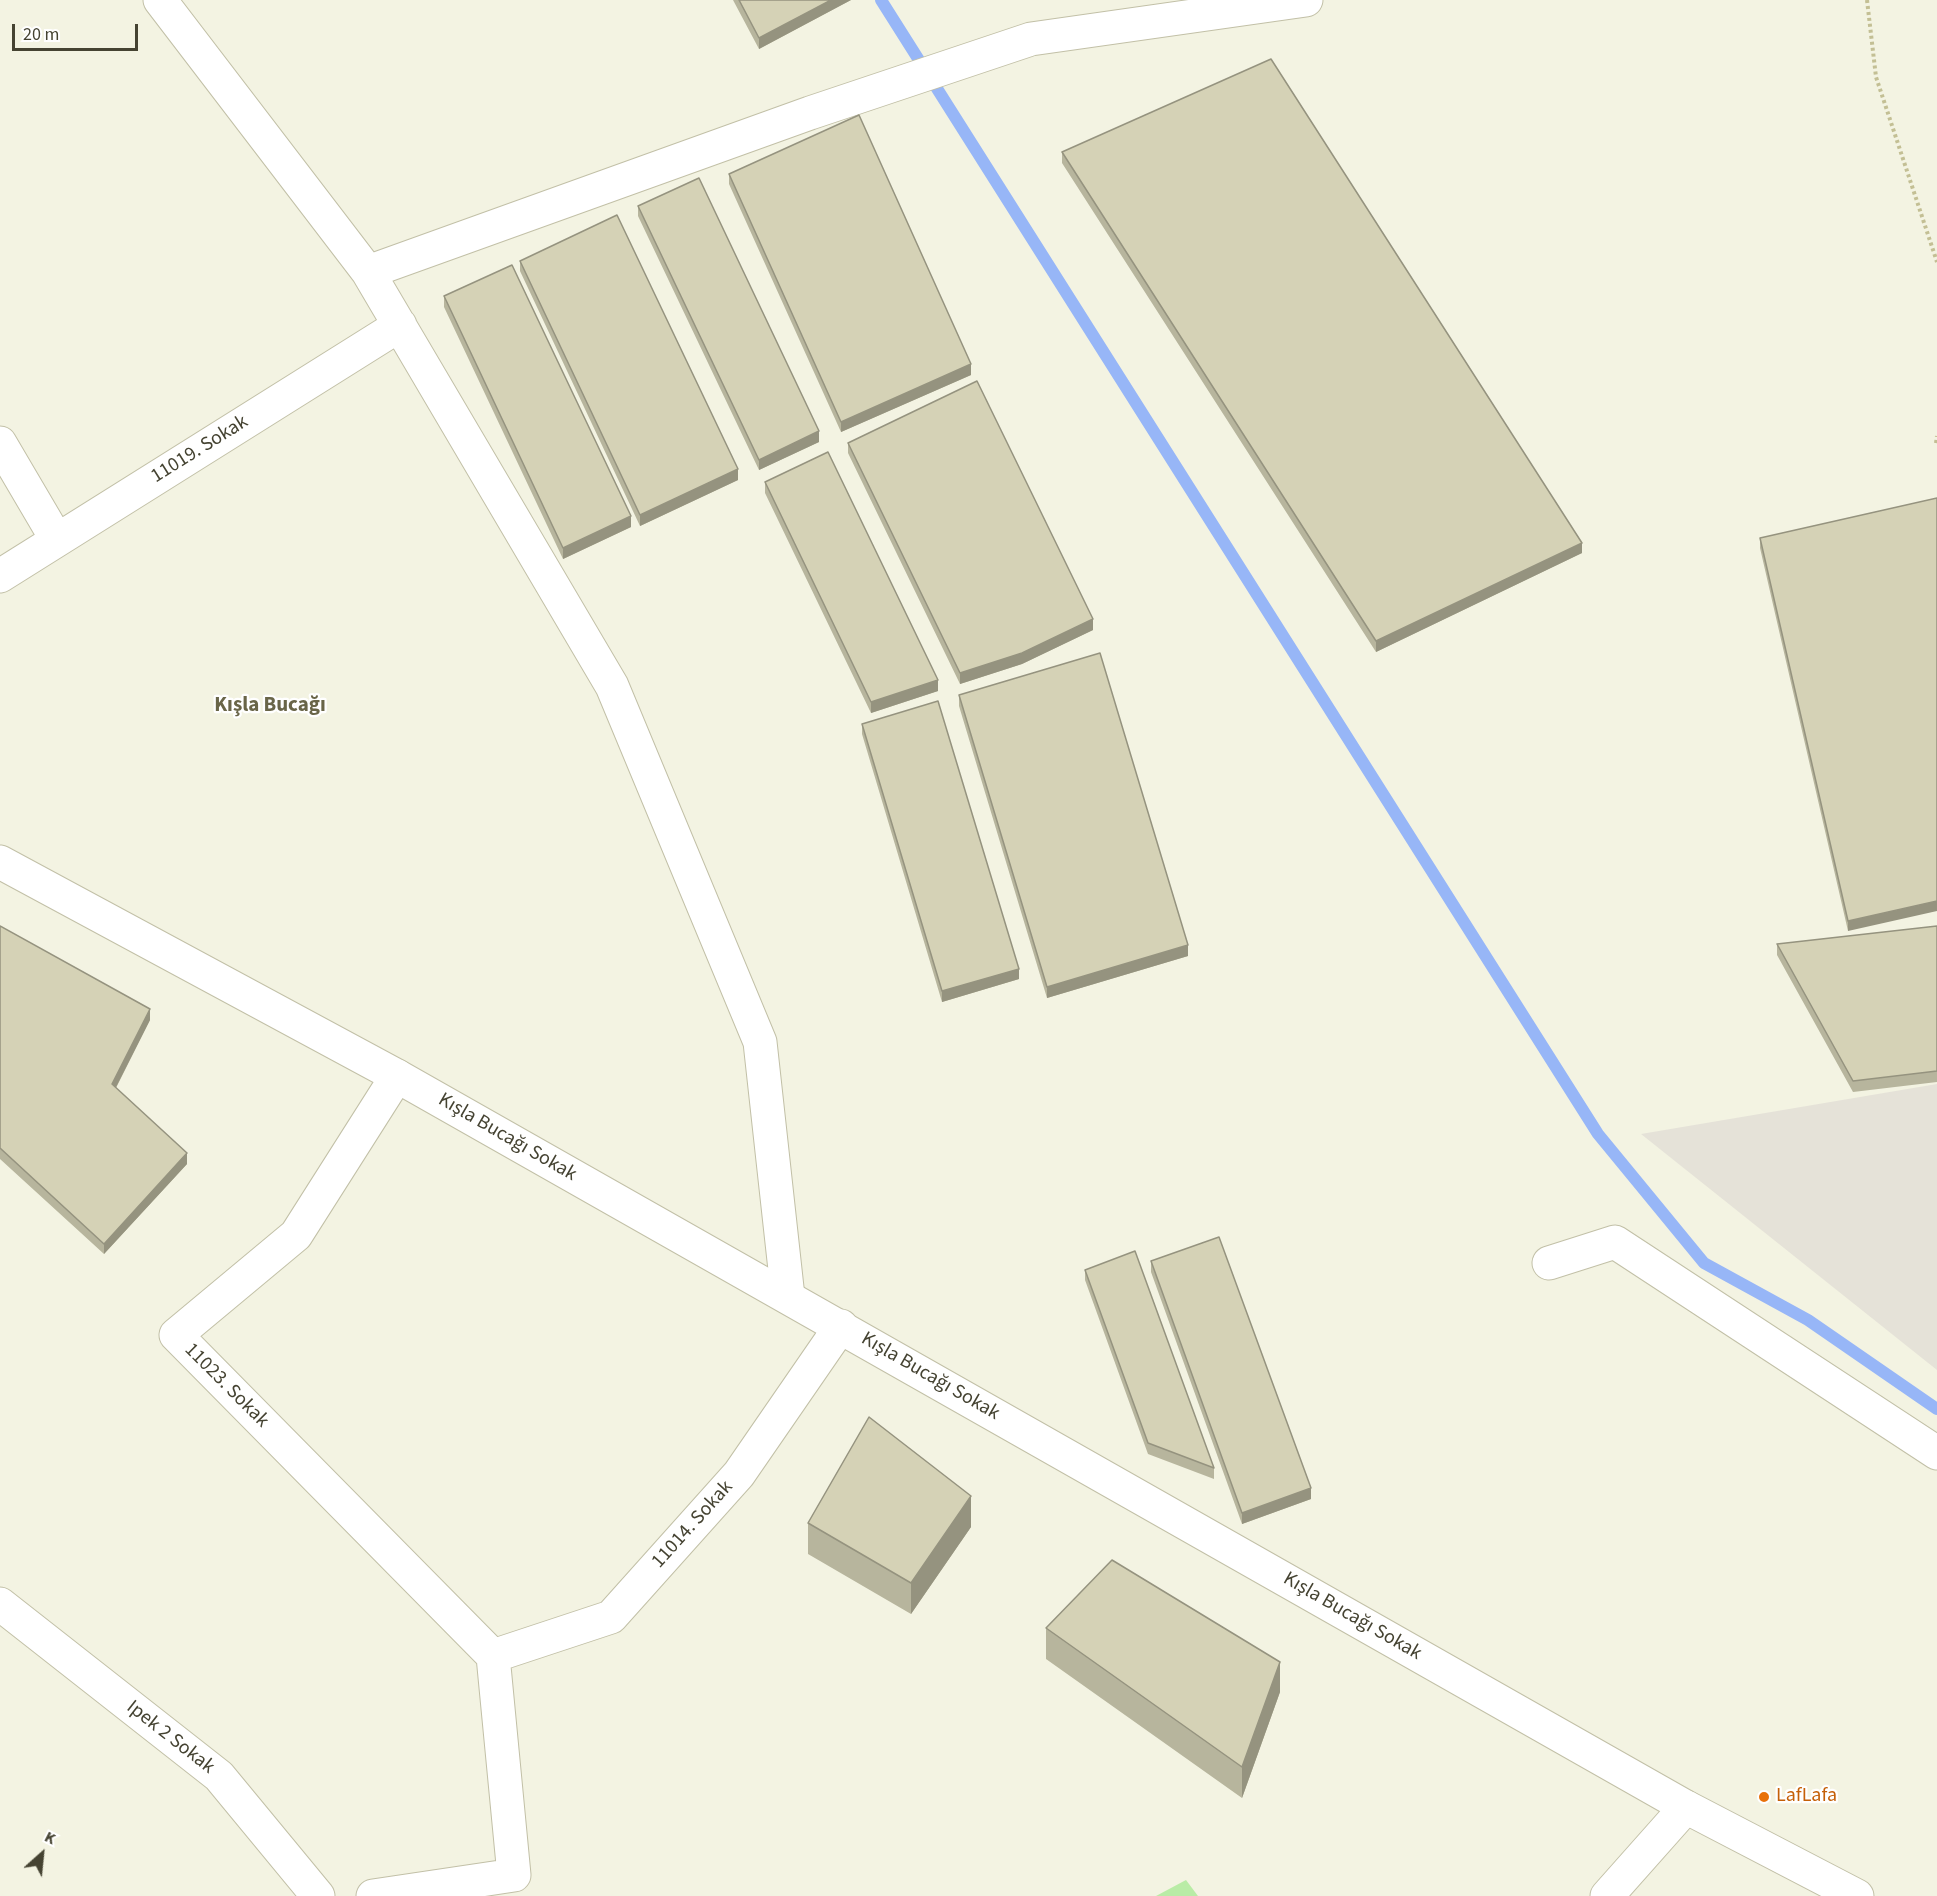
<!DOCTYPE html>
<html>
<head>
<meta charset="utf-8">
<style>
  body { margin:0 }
  #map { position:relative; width:1937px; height:1896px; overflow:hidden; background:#f3f3e2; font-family:"Source Sans 3",sans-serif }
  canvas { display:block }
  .north { position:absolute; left:12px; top:1824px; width:60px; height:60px; -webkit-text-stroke:4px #fff; paint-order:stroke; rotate:27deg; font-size:16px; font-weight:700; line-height:24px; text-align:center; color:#454332 }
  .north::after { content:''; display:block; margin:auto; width:21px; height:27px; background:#454332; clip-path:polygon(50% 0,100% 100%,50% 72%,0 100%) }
  .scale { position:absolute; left:12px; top:24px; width:126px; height:27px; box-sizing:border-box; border:3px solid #454332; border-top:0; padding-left:8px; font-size:18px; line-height:21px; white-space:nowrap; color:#454332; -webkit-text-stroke:4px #fff; paint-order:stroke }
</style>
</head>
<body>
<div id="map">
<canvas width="1937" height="1896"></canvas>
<div class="north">K</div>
<div class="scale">20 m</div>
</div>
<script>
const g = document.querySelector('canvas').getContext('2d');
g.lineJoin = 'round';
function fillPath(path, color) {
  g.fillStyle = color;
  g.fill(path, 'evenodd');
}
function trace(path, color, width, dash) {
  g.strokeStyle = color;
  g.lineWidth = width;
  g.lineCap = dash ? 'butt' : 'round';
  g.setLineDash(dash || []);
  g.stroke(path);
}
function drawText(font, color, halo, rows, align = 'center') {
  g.font = font + ' "Source Sans 3",sans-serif';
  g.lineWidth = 4.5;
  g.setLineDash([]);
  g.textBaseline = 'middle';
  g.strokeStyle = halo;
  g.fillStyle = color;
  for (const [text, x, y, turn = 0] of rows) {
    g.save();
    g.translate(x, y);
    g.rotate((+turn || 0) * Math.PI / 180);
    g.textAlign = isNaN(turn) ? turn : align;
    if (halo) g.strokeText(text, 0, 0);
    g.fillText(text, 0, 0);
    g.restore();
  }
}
const industrial = new Path2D(`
  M1937 1084V1370L1641 1134Z`);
const green = new Path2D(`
  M1186 1880 1198 1896H1156Z`);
const stream = new Path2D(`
  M881 0 1598 1134 1704 1263 1808 1320 1937 1409`);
const path = new Path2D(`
  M1867 0 1876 77 1937 262
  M1936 443 1937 436`);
const minor = new Path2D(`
  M160 0 368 272 612 686 760 1042 788 1297
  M368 272 810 113 1031 39 1306 0
  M0 443 57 540
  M0 576 400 325
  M397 1076 296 1235 176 1335 493 1656
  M1549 1263 1615 1242 1937 1453
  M0 1604 219 1776 318 1896
  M493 1656 611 1617 739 1474 841 1326
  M373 1896 514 1875 493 1656
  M1607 1896 1686 1807`);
const tertiary = new Path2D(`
  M0 862 397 1076 1686 1807 1857 1896`);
const wall = new Path2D(`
  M733 0H851L759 49Z
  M1062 152 1582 553 1376 652 1062 163Z
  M729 174 971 375 841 432 729 184Z
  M638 206 819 442 759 470 638 216Z
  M520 261 738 480 640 526 520 271Z
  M444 296 631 527 563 559 444 307Z
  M848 443 1093 630 1022 664 960 684 848 453Z
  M765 482 938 691 871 713 765 493Z
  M1937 498 1848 931 1760 548V538Z
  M959 695 1188 956 1047 998 959 706Z
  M862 724 1019 979 942 1002 862 734Z
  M0 926 150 1020 116 1088 187 1164 104 1254 0 1159Z
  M1937 926V1082L1853 1092 1777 955V944Z
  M1151 1261 1311 1499 1242 1524 1151 1272Z
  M1085 1270 1214 1468V1479L1148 1454 1085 1280Z
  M808 1523 971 1527 911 1614 808 1554Z
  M1046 1628 1280 1692 1242 1798 1046 1659Z`);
const shadedWall = new Path2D(`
  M831 0H851L759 49V38Z
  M971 364V375L841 432V422Z
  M819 431V442L759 470V460Z
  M738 469V480L640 526V515Z
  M631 516V527L563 559V548Z
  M1582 543V553L1376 652V641Z
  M1093 619V630L1022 664 960 684V673Z
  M938 680V691L871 713V702Z
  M1937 901V911L1848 931V921Z
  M1188 945V956L1047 998V987Z
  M1019 969V979L942 1002V991Z
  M150 1009V1020L112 1095V1084Z
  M187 1153V1164L104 1254V1244Z
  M1311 1488V1499L1242 1524V1513Z
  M971 1496V1527L911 1614V1583Z
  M1280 1662V1692L1242 1798V1767Z`);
const building = new Path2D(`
  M739 0H831L759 38Z
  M1271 59 1582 543 1376 641 1062 152Z
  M859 115 971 364 841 422 729 174Z
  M699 178 819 431 759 460 638 206Z
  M617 215 738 469 640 515 520 261Z
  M512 265 631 516 563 548 444 296Z
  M977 381 1093 619 1022 653 960 673 848 443Z
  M828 452 938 680 871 702 765 482Z
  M1937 498V901L1848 921 1760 538Z
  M1100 653 1188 945 1047 987 959 695Z
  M938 701 1019 969 942 991 862 724Z
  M0 926 150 1009 112 1084 187 1153 104 1244 0 1148Z
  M1937 926V1071L1853 1081 1777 944Z
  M1219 1237 1311 1488 1242 1513 1151 1261Z
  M1135 1251 1214 1468 1148 1443 1085 1270Z
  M869 1417 971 1496 911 1583 808 1523Z
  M1112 1560 1280 1662 1242 1767 1046 1628Z`);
const markers = [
  [1764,1797,6,"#e8710a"]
];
const streetNames = [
  ["11019. Sokak",200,450,-32],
  ["Kışla Bucağı Sokak",507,1138,30],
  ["Kışla Bucağı Sokak",930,1377,30],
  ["11023. Sokak",226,1386,45],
  ["11014. Sokak",693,1525,-48],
  ["Kışla Bucağı Sokak",1352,1617,30],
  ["Ipek 2 Sokak",170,1738,38]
];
const foodNames = [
  ["LafLafa",1776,1797]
];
const neighbourhoodNames = [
  ["Kışla Bucağı",270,706]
];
fillPath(industrial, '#e5e2d8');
fillPath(green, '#b9eca6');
trace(stream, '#97b6f7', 12);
trace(minor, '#c2c0a7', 35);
trace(tertiary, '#c2c0a7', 35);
trace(path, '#c3bf94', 4, [3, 3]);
trace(minor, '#fff', 33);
trace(tertiary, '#fff', 33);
fillPath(wall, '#b7b59d');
fillPath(shadedWall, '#95937f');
fillPath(building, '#d5d2b6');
trace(building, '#95937f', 1.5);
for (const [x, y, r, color] of markers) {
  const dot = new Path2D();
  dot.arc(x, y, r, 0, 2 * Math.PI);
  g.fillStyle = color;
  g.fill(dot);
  trace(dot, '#fff', 2);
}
drawText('20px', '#454332', '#fff', streetNames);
drawText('20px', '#c56008', '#fff', foodNames, 'left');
drawText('bold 21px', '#696548', '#fff', neighbourhoodNames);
</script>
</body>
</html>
